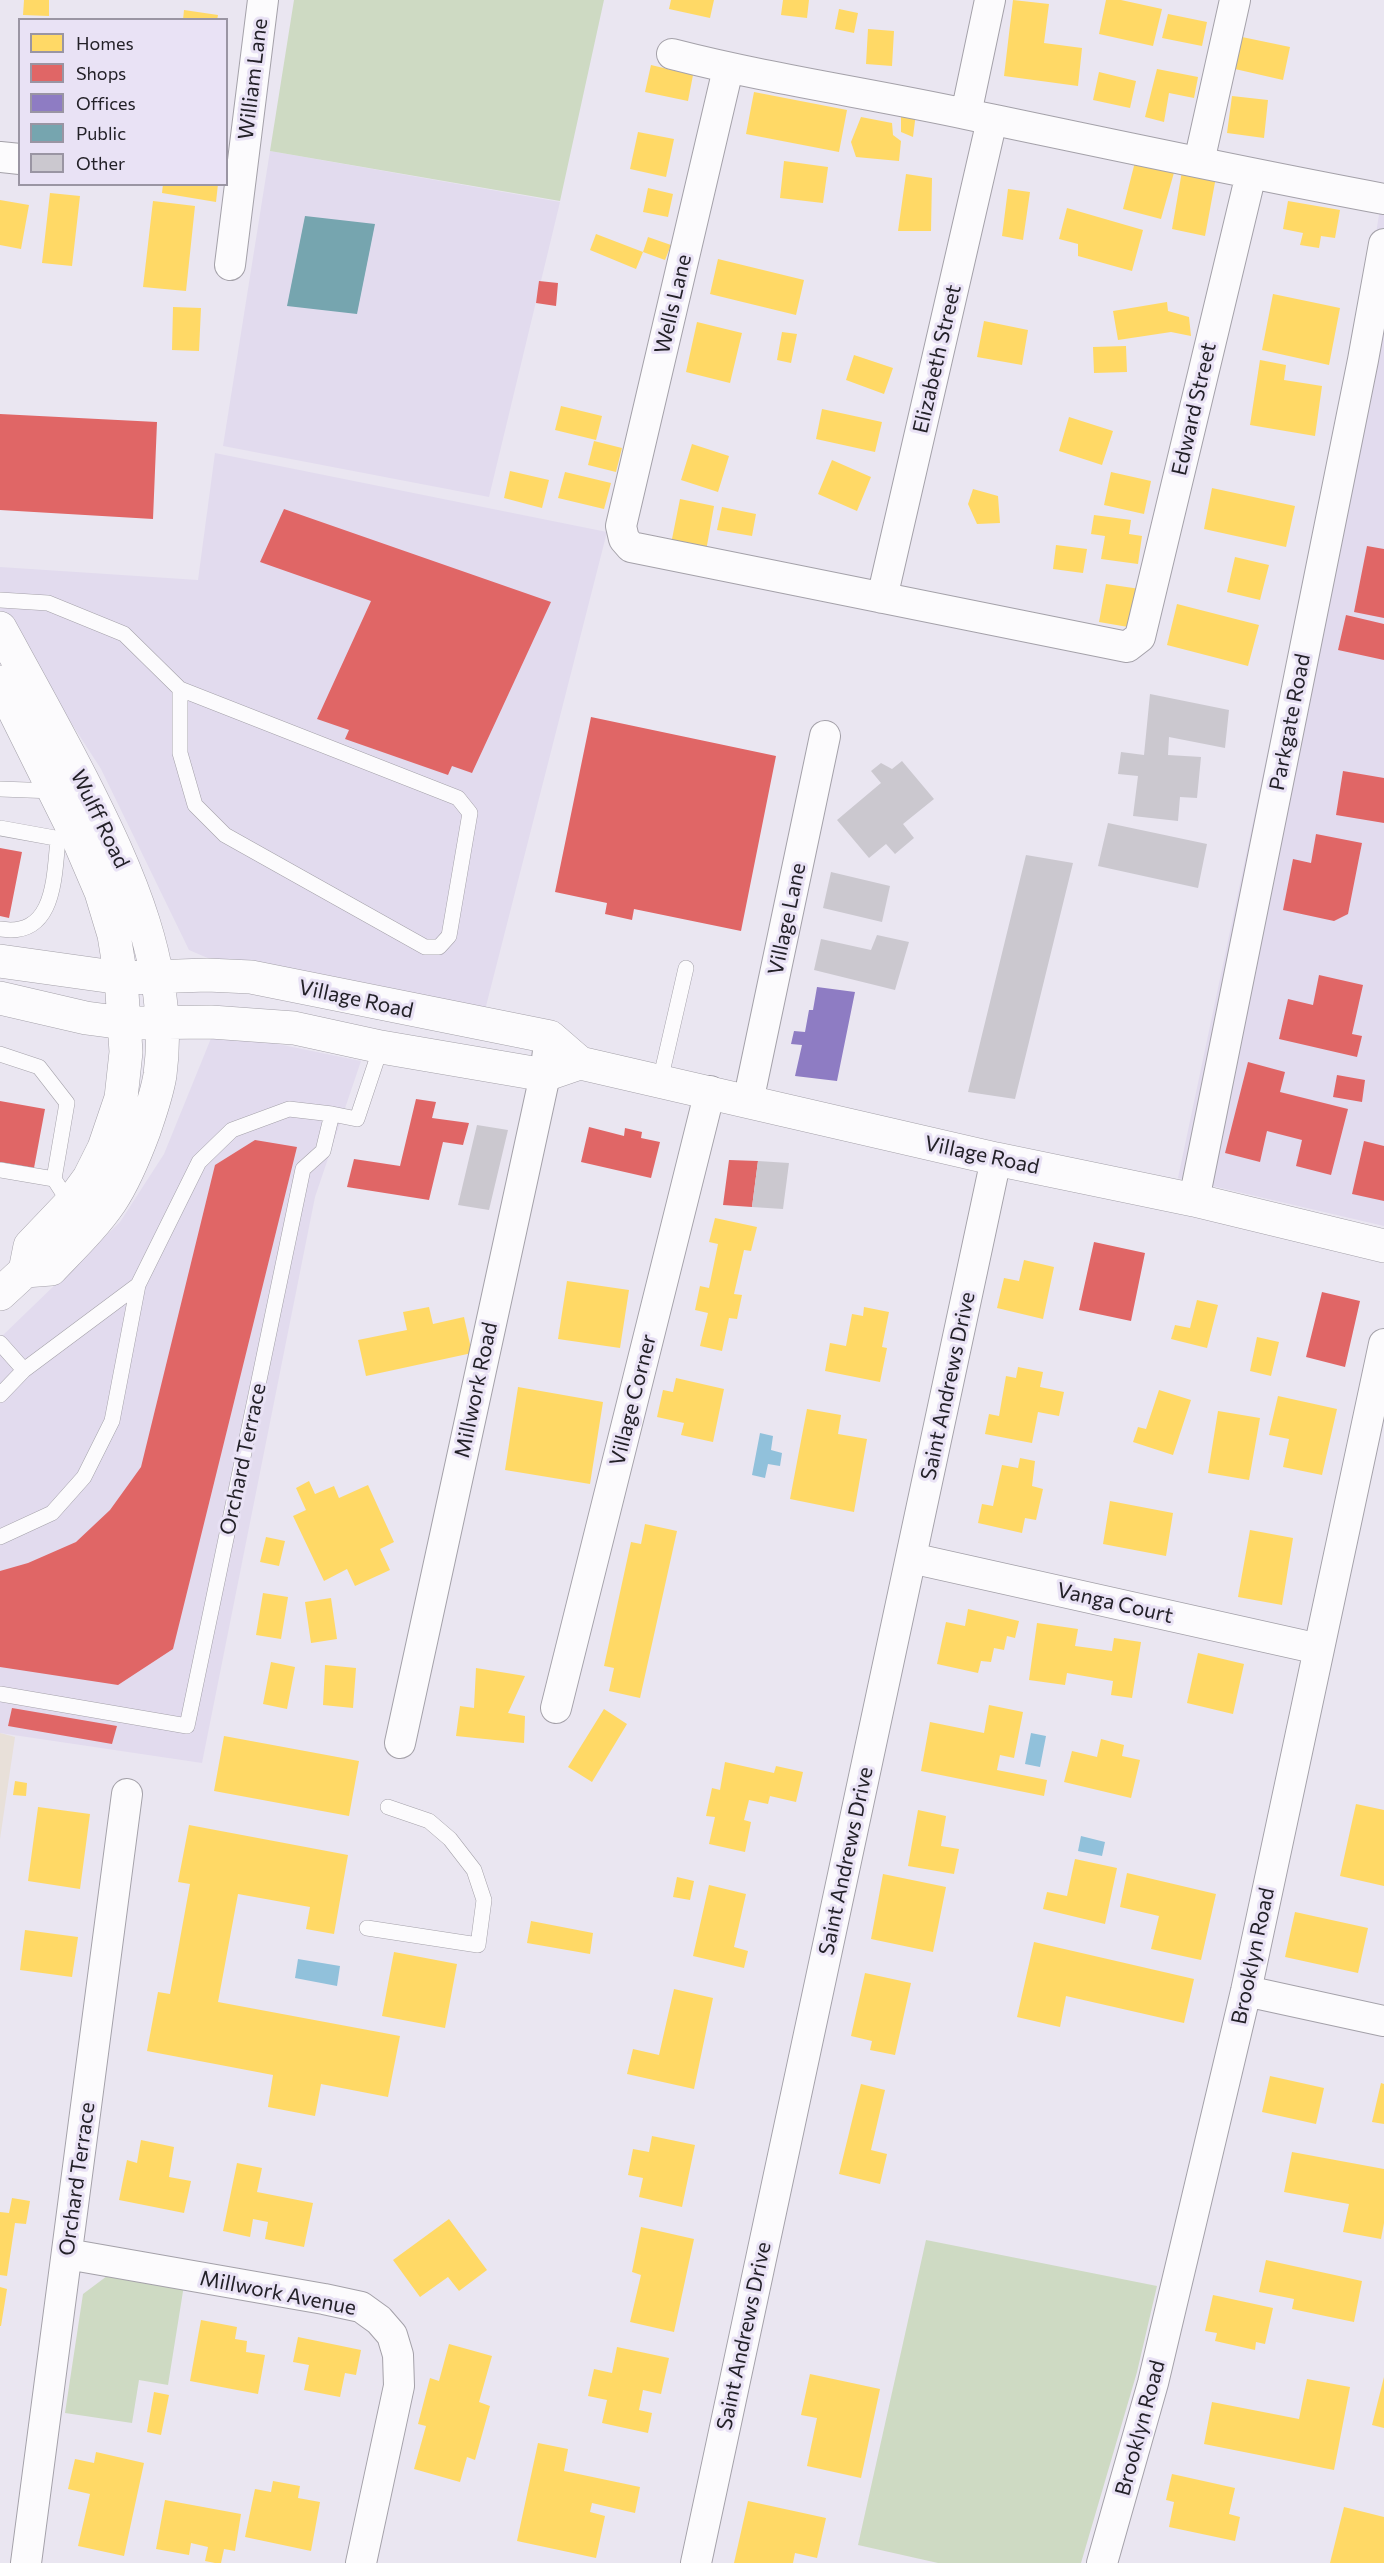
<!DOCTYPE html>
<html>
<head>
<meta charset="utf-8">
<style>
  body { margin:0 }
  #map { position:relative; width:1384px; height:2563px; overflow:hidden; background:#eae6f1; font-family:Commissioner,sans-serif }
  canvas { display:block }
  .legend { position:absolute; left:18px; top:18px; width:210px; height:168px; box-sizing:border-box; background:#e9e2f5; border:2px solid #9a95a3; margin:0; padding:8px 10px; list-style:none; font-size:18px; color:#232128 }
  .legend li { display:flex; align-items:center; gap:12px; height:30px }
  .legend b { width:30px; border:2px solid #9a95a3 }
</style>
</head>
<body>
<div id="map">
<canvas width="1384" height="2563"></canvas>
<ul class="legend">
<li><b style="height:16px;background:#ffd966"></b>Homes</li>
<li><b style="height:16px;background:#e06666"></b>Shops</li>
<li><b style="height:16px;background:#8e7cc3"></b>Offices</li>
<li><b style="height:16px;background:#76a5af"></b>Public</li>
<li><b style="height:16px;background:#cbc8cf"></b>Other</li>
</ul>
</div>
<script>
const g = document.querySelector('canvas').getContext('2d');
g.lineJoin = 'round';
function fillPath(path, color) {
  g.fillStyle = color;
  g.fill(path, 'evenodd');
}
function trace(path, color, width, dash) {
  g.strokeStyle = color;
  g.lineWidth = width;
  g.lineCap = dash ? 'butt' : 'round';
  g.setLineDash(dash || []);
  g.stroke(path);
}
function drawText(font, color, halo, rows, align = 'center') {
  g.font = font + ' Commissioner,sans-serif';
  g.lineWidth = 6;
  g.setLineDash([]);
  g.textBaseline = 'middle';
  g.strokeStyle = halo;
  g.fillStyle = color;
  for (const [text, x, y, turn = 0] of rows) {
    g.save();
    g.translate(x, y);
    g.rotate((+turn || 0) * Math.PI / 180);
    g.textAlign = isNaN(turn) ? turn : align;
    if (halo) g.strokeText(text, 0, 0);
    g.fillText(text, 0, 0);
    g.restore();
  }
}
const built = new Path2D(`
  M270 151 560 202 489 497 223 446Z
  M1384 184V1226L1178 1178 1277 708 1359 338Z
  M215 453 607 532 484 1014 217 962 189 950 101 769 0 613V567L198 580Z
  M214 1031 361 1061 315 1197 202 1763 0 1733V1338L120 1222 164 1154Z`);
const industrial = new Path2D(`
  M0 1733 15 1737 0 1839Z`);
const green = new Path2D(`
  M294 0H604L560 201 270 151Z
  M926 2240 1157 2286 1137 2372 1081 2563H938L858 2545Z
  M111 2273 184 2285 168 2385 139 2380 132 2423 65 2413 83 2294Z`);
const water = new Path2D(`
  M760 1433 773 1436 771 1450 782 1453 780 1466 768 1464 765 1478 752 1475Z
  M1031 1733 1046 1736 1040 1767 1025 1764Z
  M1081 1836 1105 1842 1102 1856 1078 1851Z
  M298 1959 340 1966 337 1986 295 1978Z`);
const homes = new Path2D(`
  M24 0H49V16L23 15Z
  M671 0H714L710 18 669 9Z
  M783 0H809L807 18 781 15Z
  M1013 0 1049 4 1044 43 1082 48 1078 86 1004 76Z
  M1106 0H1121L1162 9 1153 46 1099 34Z
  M839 9 858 13 854 33 835 29Z
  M184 10 218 15 217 20H183Z
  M1168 14 1207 22 1202 46 1162 38Z
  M868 29 894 31 892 66 866 64Z
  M1242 37 1290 47 1283 80 1235 69Z
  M651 65 693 75 688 101 645 92Z
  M1157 69 1198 77 1194 98 1169 93 1164 122 1145 117Z
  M1099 72 1136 81 1130 108 1093 100Z
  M754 92 847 110 839 152 746 134Z
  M1232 96 1268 100 1264 138 1227 133Z
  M901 113H916L913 137 901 132Z
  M861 117 892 123 893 135 901 141 899 161 856 157 851 142Z
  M638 132 674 139 666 177 630 169Z
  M1136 158 1175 169 1161 219 1123 209Z
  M784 161 828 167 823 203 780 198Z
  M1182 171 1216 177 1205 236 1172 229Z
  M906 174 932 178 931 231H898Z
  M163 184H218L216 202 162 193Z
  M648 188 673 194 668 217 643 212Z
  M1008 189 1030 192 1023 240 1002 236Z
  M50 193 80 196 72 266 42 263Z
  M0 200 29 205 21 249 0 245Z
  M153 201 195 206 186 291 143 287Z
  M1288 201 1340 210 1335 238 1321 236 1319 248 1300 245 1303 233 1283 229Z
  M1067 208 1143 230 1132 271 1078 256V244L1059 239Z
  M596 234 643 252 636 269 590 250Z
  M648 237 671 245 665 260 643 252Z
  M718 259 804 280 796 315 710 294Z
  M1273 294 1340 308 1329 365 1262 350Z
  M1167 302 1168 311 1189 317 1191 336 1171 332 1118 340 1113 311Z
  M173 307 201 308 199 351 172 350Z
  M984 321 1028 330 1022 365 977 357Z
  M697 322 742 333 730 383 686 372Z
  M782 332 797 334 791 363 777 360Z
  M1126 346 1127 372 1094 373 1093 347Z
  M854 355 893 368 884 394 846 380Z
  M1260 360 1286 365 1284 380 1322 386 1315 436 1250 425Z
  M561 406 602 416 596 440 555 430Z
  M822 409 882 422 875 452 816 439Z
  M1069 417 1113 431 1102 465 1059 451Z
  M594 441 622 448 616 472 588 465Z
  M692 444 729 456 718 492 681 480Z
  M832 460 871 477 857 511 818 494Z
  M510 471 549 480 542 508 504 498Z
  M565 472 611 483 604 509 558 498Z
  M1111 472 1151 481 1144 514 1104 505Z
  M1212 488 1295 506 1286 547 1204 529Z
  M973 489 998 496 1000 523 977 524 968 504Z
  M680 499 714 506 706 551 671 544Z
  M722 507 756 514 752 536 717 530Z
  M1094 515 1131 520 1129 534 1142 536 1138 564 1101 559 1105 536 1091 534Z
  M1056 545 1087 549 1083 573 1053 569Z
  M1235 557 1269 565 1260 600 1227 592Z
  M1106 584 1140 589 1134 628 1099 622Z
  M1177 604 1259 625 1248 666 1167 645Z
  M715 1218 757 1227 751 1251 744 1250 734 1294 742 1295 737 1319 729 1318 722 1351 700 1346 708 1313 695 1310 700 1286 709 1288 718 1244 709 1242Z
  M1024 1260 1054 1267 1043 1319 997 1308 1004 1278 1019 1281Z
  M567 1281 629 1290 620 1348 558 1339Z
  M1197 1300 1218 1305 1207 1348 1171 1339 1175 1325 1190 1328Z
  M429 1307 433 1324 464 1317 472 1353 366 1376 358 1340 407 1330 403 1312Z
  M864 1307 889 1312 882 1347 887 1348 880 1382 825 1371 830 1343 846 1346 852 1314 863 1316Z
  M1257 1337 1279 1342 1271 1376 1250 1371Z
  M1018 1367 1043 1372 1040 1387 1064 1392 1059 1416 1038 1412 1032 1443 985 1434 989 1414 999 1416 1006 1376 1016 1378Z
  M676 1378 724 1389 713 1442 681 1435 684 1423 657 1417 663 1390 673 1392Z
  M518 1387 603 1402 590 1484 505 1470Z
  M1159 1390 1191 1400 1173 1455 1133 1442 1138 1427 1146 1429Z
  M1278 1396 1337 1409 1322 1475 1283 1467 1289 1439 1269 1435Z
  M807 1409 841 1415 838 1434 867 1439 854 1512 790 1499Z
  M1218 1411 1260 1418 1249 1480 1208 1473Z
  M1020 1458 1035 1461 1032 1486 1043 1489 1036 1520 1025 1518 1022 1533 978 1523 982 1504 993 1506 1002 1465 1018 1468Z
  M309 1481 315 1494 334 1486 339 1498 368 1485 394 1542 380 1549 390 1570 355 1586 347 1569 324 1581 293 1516 306 1510 296 1488Z
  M1110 1501 1173 1513 1166 1556 1103 1544Z
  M645 1524 677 1531 640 1698 609 1691 614 1668 604 1666 631 1542 641 1544Z
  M1250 1530 1293 1538 1282 1605 1238 1597Z
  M266 1537 285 1541 279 1566 260 1562Z
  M263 1593 288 1597 281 1639 256 1635Z
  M331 1598 337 1639 311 1643 305 1602Z
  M968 1609 1019 1621 1015 1638 1007 1636 1004 1650 994 1648 991 1662 981 1661 978 1673 937 1664 946 1622 965 1626Z
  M1037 1623 1078 1629 1075 1646 1112 1651 1114 1638 1141 1642 1132 1698 1111 1695 1113 1681 1067 1673 1065 1685 1029 1680Z
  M1198 1653 1244 1664 1233 1714 1187 1703Z
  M271 1662 295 1667 287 1709 263 1704Z
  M325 1665 356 1668 353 1708 323 1705Z
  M476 1668 525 1676 508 1713 525 1716 524 1743 456 1736 460 1706 474 1708Z
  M989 1705 1023 1712 1014 1758 1000 1755 997 1770 1047 1780 1044 1796 921 1771 930 1722 984 1733Z
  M604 1709 627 1724 592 1782 568 1767Z
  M224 1736 359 1761 349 1816 214 1791Z
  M1101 1739 1124 1745 1122 1756 1140 1760 1131 1798 1064 1782 1072 1751 1097 1757Z
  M725 1762 774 1773 776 1766 803 1772 796 1802 770 1796 768 1804 749 1800 744 1820 751 1822 745 1852 709 1844 715 1817 706 1816 712 1788 720 1790Z
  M15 1781 27 1783 26 1796 13 1795Z
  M1356 1804 1384 1810V1886L1340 1876Z
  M38 1807 90 1814 80 1889 28 1881Z
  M918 1810 946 1816 941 1846 959 1849 954 1874 908 1866Z
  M189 1825 348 1855 334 1934 306 1929 310 1907 238 1894 218 2002 400 2036 388 2097 321 2084 315 2116 268 2107 273 2075 147 2051 158 1992 170 1994 190 1884 178 1882Z
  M1075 1859 1117 1868 1105 1924 1043 1909 1047 1892 1067 1896Z
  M1127 1873 1216 1894 1201 1960 1151 1949 1159 1916 1120 1907Z
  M883 1874 946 1887 933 1952 871 1939Z
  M677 1877 694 1881 690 1900 673 1897Z
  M709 1885 746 1894 734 1947 748 1951 744 1968 693 1956Z
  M1295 1912 1368 1928 1358 1973 1285 1957Z
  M531 1921 593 1933 590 1954 527 1943Z
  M25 1930 78 1937 72 1977 20 1970Z
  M1034 1942 1194 1979 1184 2023 1066 1996 1060 2027 1017 2017Z
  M394 1952 457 1964 445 2028 382 2016Z
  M865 1973 911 1983 895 2055 870 2050 872 2041 851 2036Z
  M674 1989 713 1998 694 2089 627 2074 633 2049 659 2055Z
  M1270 2076 1324 2088 1316 2124 1262 2112Z
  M1381 2083 1384 2084V2124L1372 2122Z
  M861 2084 885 2090 871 2150 887 2154 880 2184 839 2174Z
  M652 2136 695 2145 682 2207 639 2197 643 2178 628 2175 633 2149 649 2152Z
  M141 2140 174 2147 169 2177 191 2181 184 2213 119 2200 127 2160 137 2163Z
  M1292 2152 1384 2169V2223L1381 2239 1343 2232 1349 2204 1284 2192Z
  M237 2163 262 2168 257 2192 313 2203 304 2247 265 2239 268 2222 253 2219 250 2237 223 2231Z
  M12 2198 30 2201 26 2224 15 2223 7 2276 0 2275V2212L9 2213Z
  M449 2219 487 2270 459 2291 448 2277 420 2297 393 2260Z
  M641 2227 694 2239 674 2332 630 2322 641 2275 632 2272Z
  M1266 2260 1362 2281 1354 2322 1292 2309 1294 2299 1259 2292Z
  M0 2287 7 2289 1 2326H0Z
  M1213 2295 1273 2308 1265 2344 1256 2342 1255 2350 1215 2341 1217 2333 1205 2331Z
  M201 2320 237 2327 235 2339 247 2341 246 2352 265 2355 258 2394 190 2381Z
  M298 2337 361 2350 356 2375 345 2373 340 2397 304 2390 309 2365 293 2362Z
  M449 2344 492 2356 479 2402 490 2406 475 2460 467 2457 460 2482 414 2469 426 2426 418 2424 430 2378 439 2381Z
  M617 2347 669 2358 661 2394 643 2390 639 2410 652 2413 648 2433 602 2423 607 2400 588 2396 594 2369 612 2373Z
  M810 2374 880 2389 861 2478 807 2466 817 2418 801 2415Z
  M1384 2377V2428L1372 2425Z
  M1307 2379 1350 2387 1334 2470 1204 2444 1212 2402 1299 2419Z
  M154 2392 169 2395 161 2435 147 2432Z
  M538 2443 568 2449 564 2471 640 2487 635 2513 592 2503 590 2512 605 2516 596 2558 517 2541Z
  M96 2452 144 2463 124 2556 78 2546 90 2494 68 2489 75 2459 94 2463Z
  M1172 2474 1235 2488 1229 2514 1240 2517 1235 2541 1169 2527 1174 2502 1166 2500Z
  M273 2481 300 2486 298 2498 320 2502 311 2551 245 2537 255 2489 271 2492Z
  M165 2500 241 2514 235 2551 224 2549 221 2563H215L205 2561 208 2547 191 2543 189 2555 156 2549Z
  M748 2501 826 2518 817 2558 795 2553 793 2563H734Z
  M1344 2507 1384 2517V2563H1330Z`);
const shops = new Path2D(`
  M539 281 558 283 556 306 536 303Z
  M0 414 157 422 153 519 0 510Z
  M284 509 551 602 472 773 452 766 448 775 345 739 349 730 317 719 371 601 260 562Z
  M1367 546 1384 549V618L1354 612Z
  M1346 615 1384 624V660L1338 650Z
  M591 717 776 756 741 931 634 909 632 920 605 914 607 903 555 892Z
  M1343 771 1384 778V823L1336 815Z
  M1316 834 1362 843 1348 914 1334 921 1283 910 1293 859 1311 863Z
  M0 848 22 852 9 918 0 916Z
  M1319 975 1363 985 1352 1034 1362 1036 1357 1057 1279 1039 1288 999 1313 1005Z
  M1248 1062 1285 1072 1280 1092 1348 1109 1331 1175 1296 1166 1302 1140 1267 1131 1260 1162 1225 1153Z
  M1337 1075 1365 1080 1362 1102 1333 1097Z
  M416 1099 436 1102 432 1118 469 1123 463 1145 443 1142 429 1200 347 1187 354 1159 400 1166Z
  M0 1101 45 1109 34 1168 0 1162Z
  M589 1127 624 1136 625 1128 642 1132 641 1138 660 1142 651 1178 581 1162Z
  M255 1140 297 1147 173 1649 118 1685 0 1667V1571L28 1563 76 1542 110 1510 141 1467 215 1165Z
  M1364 1141 1384 1146V1201L1352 1194Z
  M729 1160 758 1161 752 1207 723 1205Z
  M1094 1242 1145 1253 1131 1321 1079 1310Z
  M1322 1292 1360 1301 1345 1367 1306 1357Z
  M12 1708 117 1726 112 1744 8 1726Z`);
const offices = new Path2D(`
  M817 987 855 992 837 1081 795 1076 802 1045 791 1044 794 1031 805 1032 809 1010H813Z`);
const public = new Path2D(`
  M305 216 375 224 357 314 287 306Z`);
const building = new Path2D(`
  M1150 694 1229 710 1225 748 1169 737 1168 755 1201 757 1197 798 1180 797 1178 821 1133 816 1138 776 1118 774 1121 752 1144 755Z
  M902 761 934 799 903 824 914 838 895 854 886 844 869 858 837 820 881 783 871 771 881 763 892 769Z
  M1108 823 1207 844 1198 888 1098 866Z
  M1026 855 1073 863 1015 1099 968 1092Z
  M831 872 890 886 882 922 823 908Z
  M877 935 909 942 895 990 814 970 821 939 871 950Z
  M477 1125 508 1130 489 1210 458 1205Z
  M758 1161 789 1163 783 1209 752 1207Z`);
const service = new Path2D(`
  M0 600 48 603 124 634 180 689 458 798 470 813 449 936 439 947H425L225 835 195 805 180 753V689
  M0 789 54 791
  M0 828 66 840
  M0 929C55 938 54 878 58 839
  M0 1054 39 1067 67 1103 54 1179 70 1204
  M660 1081 686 968
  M0 1170 54 1179
  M0 1343 24 1370
  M0 1395 24 1370 138 1285 199 1162 232 1130 289 1109 332 1114
  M0 1537 52 1513 84 1477 112 1421 138 1285
  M0 1694 187 1726 303 1169 323 1151 332 1114 357 1119 381 1047
  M367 1928 478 1945 484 1900 474 1870 450 1839 429 1821 388 1807`);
const minor = new Path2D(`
  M672 54C769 79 868 93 966 114 1105 143 1244 173 1384 199
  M728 69 621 526 624 539 631 547 1127 647 1140 637 1251 174
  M966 114 990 0
  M0 157 20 159
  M1199 162 1235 0
  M230 265 263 0
  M882 598 992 120
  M748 1102 825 736
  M1194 1200 1363 360 1384 244
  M911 1558 1319 1649
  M556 1708 710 1091
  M400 1743 545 1075 548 1051
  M1246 1991 1384 2021
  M67 2254 324 2299 361 2307 379 2320 392 2335 398 2355 399 2386 361 2563
  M26 2563 127 1794
  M696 2563 996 1159
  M1102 2563 1153 2383 1246 1991 1384 1344`);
const secondary = new Path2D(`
  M0 628C28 679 56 729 82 780 128 871 174 970 160 1075 157 1094 150 1113 144 1131 135 1155 125 1180 111 1201 94 1226 72 1247 51 1269L25 1271
  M0 682 80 843 101 892 114 935 121 978 126 1052 121 1098 104 1148 89 1178 70 1204 30 1246 25 1271 0 1294
  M0 961 121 978 207 975 251 977 550 1037 580 1063 996 1159 1194 1200 1384 1246
  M0 998 86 1018 124 1023 211 1022 294 1028 381 1047 545 1075 580 1063`);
const streetNames = [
  ["William Lane",253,79,-83],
  ["Wells Lane",673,304,-77],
  ["Elizabeth Street",937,359,-77],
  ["Edward Street",1194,409,-77],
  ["Parkgate Road",1290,722,-79],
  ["Wulff Road",100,819,64],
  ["Village Lane",787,919,-78],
  ["Village Road",356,999,12],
  ["Village Road",982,1155,12],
  ["Saint Andrews Drive",948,1386,-78],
  ["Millwork Road",476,1390,-78],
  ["Village Corner",633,1400,-76],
  ["Orchard Terrace",243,1459,-78],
  ["Vanga Court",1115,1603,13],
  ["Saint Andrews Drive",846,1861,-78],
  ["Brooklyn Road",1253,1956,-78],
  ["Orchard Terrace",77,2179,-82],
  ["Millwork Avenue",278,2293,11],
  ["Saint Andrews Drive",744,2336,-78],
  ["Brooklyn Road",1140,2428,-75]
];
fillPath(built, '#e2dbee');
fillPath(industrial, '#e8e0d9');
fillPath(green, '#cedac3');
fillPath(water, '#91c1db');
fillPath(homes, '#ffd966');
fillPath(shops, '#e06666');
fillPath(offices, '#8e7cc3');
fillPath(public, '#76a5af');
fillPath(building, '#cbc8cf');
trace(service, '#a4a1a9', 16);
trace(minor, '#a4a1a9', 32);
trace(secondary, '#a4a1a9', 34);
trace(service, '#fcfbfd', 15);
trace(minor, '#fcfbfd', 30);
trace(secondary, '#fcfbfd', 33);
drawText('21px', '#232128', '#e9e2f5', streetNames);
</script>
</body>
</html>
